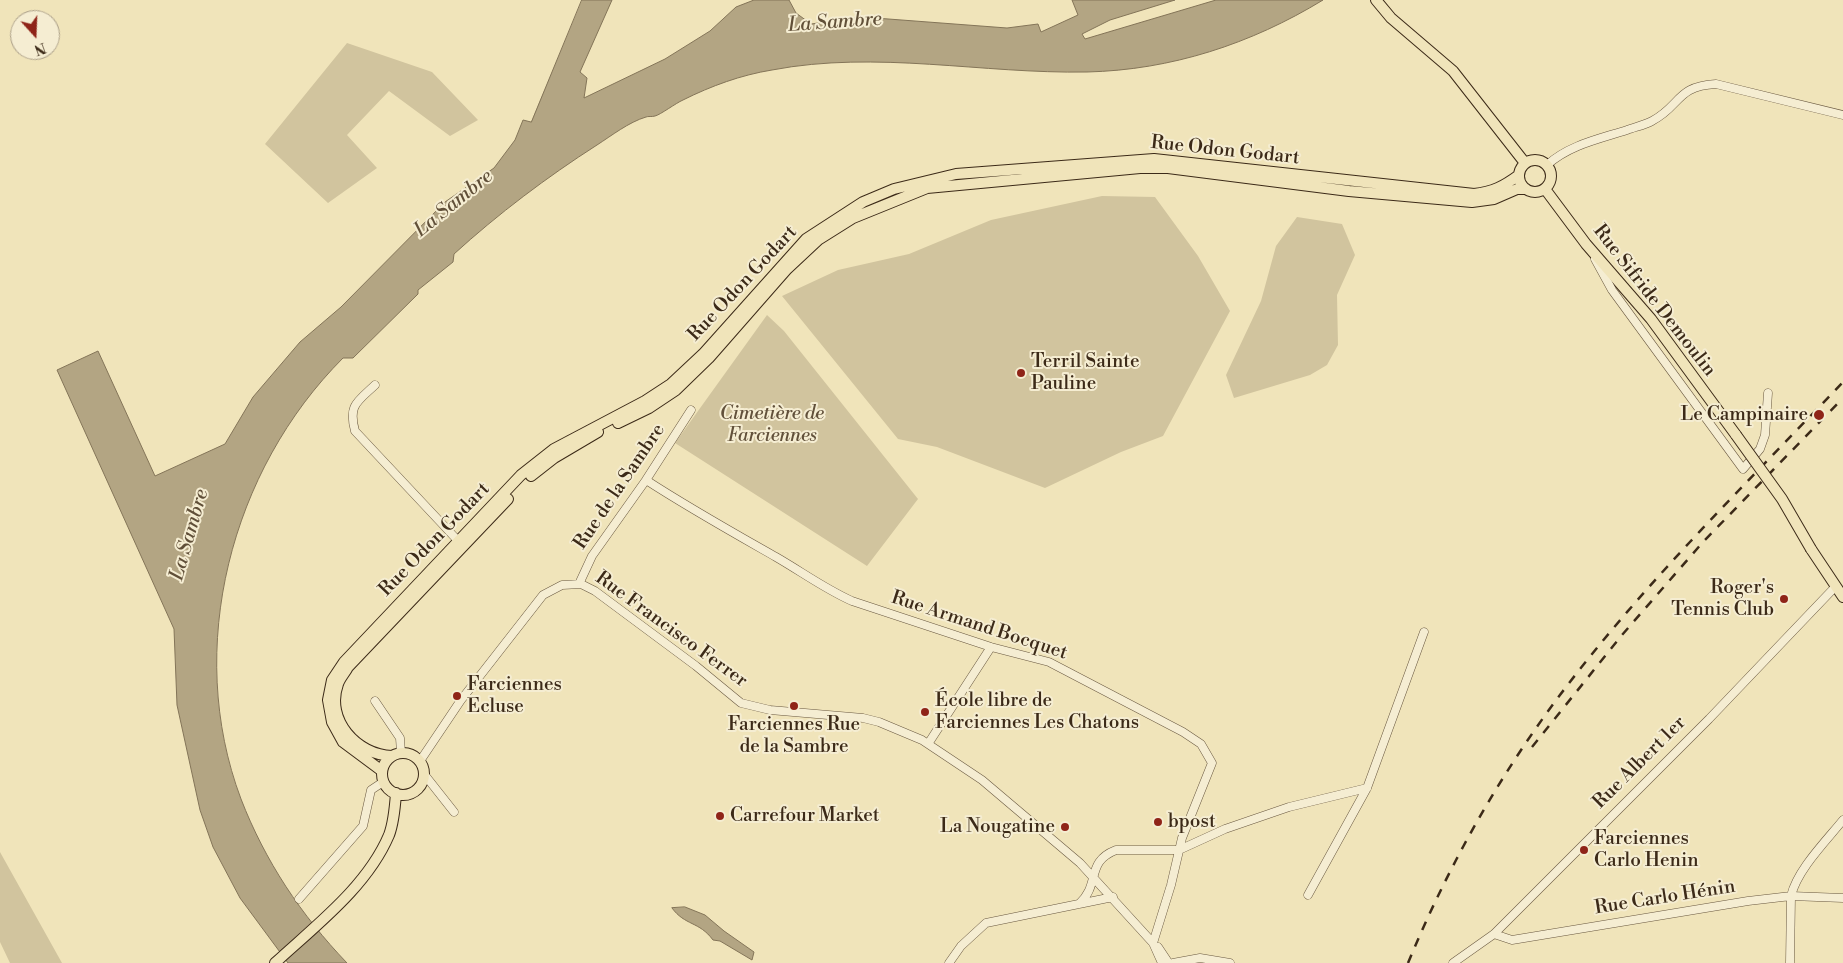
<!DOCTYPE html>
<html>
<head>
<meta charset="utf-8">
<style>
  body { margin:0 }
  #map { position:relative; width:1843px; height:963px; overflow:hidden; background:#f0e4ba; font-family:"Libre Bodoni",serif }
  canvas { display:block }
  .north { position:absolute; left:10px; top:10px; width:50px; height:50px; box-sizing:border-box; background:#f5edd2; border:1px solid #ab9f88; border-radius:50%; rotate:160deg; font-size:14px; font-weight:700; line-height:20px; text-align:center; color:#3c2a18 }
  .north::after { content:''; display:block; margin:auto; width:18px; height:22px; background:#8f2418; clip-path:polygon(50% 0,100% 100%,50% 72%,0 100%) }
</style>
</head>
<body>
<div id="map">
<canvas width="1843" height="963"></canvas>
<div class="north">N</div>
</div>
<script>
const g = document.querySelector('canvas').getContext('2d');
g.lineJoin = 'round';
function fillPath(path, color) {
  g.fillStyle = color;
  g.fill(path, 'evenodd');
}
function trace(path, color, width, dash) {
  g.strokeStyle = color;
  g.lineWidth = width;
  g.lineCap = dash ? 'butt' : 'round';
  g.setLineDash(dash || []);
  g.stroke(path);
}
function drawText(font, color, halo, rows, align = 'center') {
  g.font = font + ' "Libre Bodoni",serif';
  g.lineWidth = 4;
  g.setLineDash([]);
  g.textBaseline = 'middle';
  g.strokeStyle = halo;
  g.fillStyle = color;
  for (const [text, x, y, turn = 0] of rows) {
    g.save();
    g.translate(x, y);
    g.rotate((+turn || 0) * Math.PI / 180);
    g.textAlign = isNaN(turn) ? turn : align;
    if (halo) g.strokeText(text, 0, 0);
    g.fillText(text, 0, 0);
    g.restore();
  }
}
const green = new Path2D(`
  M347 43 432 72 478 120 450 136 389 91 347 135 377 168 328 203 265 144Z
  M1102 196 1155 197 1198 256 1230 311 1163 436 1121 452 1045 488 937 447 898 439 782 296 838 270 909 254 991 220Z
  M1297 217 1342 224 1355 255 1337 295 1338 345 1327 365 1310 375 1234 398 1226 375 1261 301 1276 246Z
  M767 315 784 331 918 499 867 566 675 443Z
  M0 852 62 963H10L0 942Z`);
const water = new Path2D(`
  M582 0H612L580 72 587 78 584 98 665 59 710 31 736 7 754 0H789L796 13 811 24 862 17 1007 28 1038 24 1041 32 1078 15 1072 0H1175L1110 20 1082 34 1085 39 1216 0H1323C1251 44 1171 70 1087 72 982 74 877 50 772 70 741 75 711 86 683 100 676 103 660 115 655 116 652 117 648 116 646 117 629 122 611 136 597 145 547 177 498 214 454 254L453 262 418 290V294L353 358H343C231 470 184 648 241 799 265 861 301 915 347 963H288L240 898 213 847 200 810 177 705 174 629 57 370 98 351 155 476 225 444 253 397 300 342 341 307 445 202 494 168 515 140 523 120 531 122Z
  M685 907 705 915 724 931 754 952 752 960 720 941 713 940C699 921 685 926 672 908Z`);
const minor = new Path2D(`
  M1547 165C1569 145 1599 139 1627 130 1635 127 1645 125 1652 121 1681 106 1676 86 1716 84L1843 115
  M1595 259 1612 290 1743 469 1760 449 1765 435 1768 393
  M375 385C357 402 348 405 355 431L462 545
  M646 480C689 508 732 532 776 557 802 572 825 589 852 601L991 647 1049 662 1183 732 1201 744 1212 763 1182 838 1171 885 1153 943
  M579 584 592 556 646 480 691 410
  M375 701 400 738 401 753
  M928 744 991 647
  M420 761 461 700 543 595 562 585 581 584 595 591 696 666 741 703 770 710 863 718 879 722 922 740 982 780 1080 863 1153 943 1162 963
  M424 774 454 812
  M1308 895 1367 788 1424 632
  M299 899 363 826 371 790 383 782
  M1079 904C1101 884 1085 862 1116 850H1179L1225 829 1289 807 1367 788
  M1494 934 1512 940 1748 901 1791 896 1843 898
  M1158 947 1168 962
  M949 963 961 946 986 923 1113 897
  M1173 963 1200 958 1230 963
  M1453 963 1494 934 1709 719 1836 586
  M1790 963 1791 896C1797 870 1826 841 1843 820`);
const major = new Path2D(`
  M1376 0 1391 18 1453 71 1525 163
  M1519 176a16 16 0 1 1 32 0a16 16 0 1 1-32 0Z
  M1545 189 1586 244 1651 319 1736 435
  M618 423 649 408 676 390 709 358 787 269 818 240 853 218 927 188 1140 168H1168L1349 191 1472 202 1494 199 1517 189H1526
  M531 476 554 458 598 432
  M1811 549 1843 597
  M382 774a21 21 0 1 1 42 0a21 21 0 1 1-42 0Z
  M392 756C357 755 325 720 338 684 340 678 345 673 348 667L508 499
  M382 771 343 742 332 722 328 700 332 680 344 662 521 475 554 449 645 401 671 384 703 354 806 239 863 202 894 189 956 174 1154 159 1474 194C1493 192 1504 186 1519 175
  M275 963C315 926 367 887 389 835 394 822 395 807 396 793`);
const rail = new Path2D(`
  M1532 747 1622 635 1703 542 1843 398
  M1408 963C1446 871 1495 783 1554 703 1640 587 1744 486 1843 382`);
const majorBridge = new Path2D(`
  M1736 435 1782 499 1811 549`);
const markers = [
  [1021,373,5,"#8f2418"],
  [1819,415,6,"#8f2418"],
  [1784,599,5,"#8f2418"],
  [457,696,5,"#8f2418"],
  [794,706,5,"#8f2418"],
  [925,712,5,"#8f2418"],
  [720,816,5,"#8f2418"],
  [1158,822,5,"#8f2418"],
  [1065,827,5,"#8f2418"],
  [1584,850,5,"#8f2418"]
];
const streetNames = [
  ["Rue Odon Godart",1225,151,6],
  ["Rue Odon Godart",743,284,-47],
  ["Rue Sifride Demoulin",1654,301,52],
  ["Rue de la Sambre",620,487,-56],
  ["Rue Odon Godart",435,540,-46],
  ["Rue Armand Bocquet",979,626,18],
  ["Rue Francisco Ferrer",671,630,36],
  ["Rue Albert 1er",1640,763,-45],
  ["Rue Carlo Hénin",1665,898,-9]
];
const poiNames = [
  ["Terril Sainte",1031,362],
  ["Pauline",1031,384],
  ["Le Campinaire",1808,415,"right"],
  ["Roger's",1774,588,"right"],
  ["Tennis Club",1774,610,"right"],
  ["Farciennes",467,685],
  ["Ecluse",467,707],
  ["École libre de",935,701],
  ["Farciennes Les Chatons",935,723],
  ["Farciennes Rue",794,725,"center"],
  ["de la Sambre",794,747,"center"],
  ["Carrefour Market",730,816],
  ["bpost",1168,822],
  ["La Nougatine",1055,827,"right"],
  ["Farciennes",1594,839],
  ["Carlo Henin",1594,861]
];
const parkNames = [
  ["Cimetière de",772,414],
  ["Farciennes",772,436]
];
const waterNames = [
  ["La Sambre",835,23,-4],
  ["La Sambre",454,204,-39],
  ["La Sambre",190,535,-74]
];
fillPath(green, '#d1c49e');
fillPath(water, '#b3a583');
trace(water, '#837458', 1);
trace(minor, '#695840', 9);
trace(major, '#3c2a18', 12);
trace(minor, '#f5edd2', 8);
trace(major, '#f0e4ba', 10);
trace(rail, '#3c2a18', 2.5, [9, 9]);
trace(majorBridge, '#3c2a18', 12, []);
trace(majorBridge, '#f0e4ba', 10);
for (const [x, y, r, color] of markers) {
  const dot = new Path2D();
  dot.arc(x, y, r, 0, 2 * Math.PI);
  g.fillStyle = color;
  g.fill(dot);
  trace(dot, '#f5edd2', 2);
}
drawText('19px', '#3c2a18', '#f5edd2', streetNames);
drawText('19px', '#3c2a18', '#f5edd2', poiNames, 'left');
drawText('italic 19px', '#61503a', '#f5edd2', parkNames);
drawText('italic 20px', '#604f38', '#f5edd2', waterNames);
</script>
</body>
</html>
